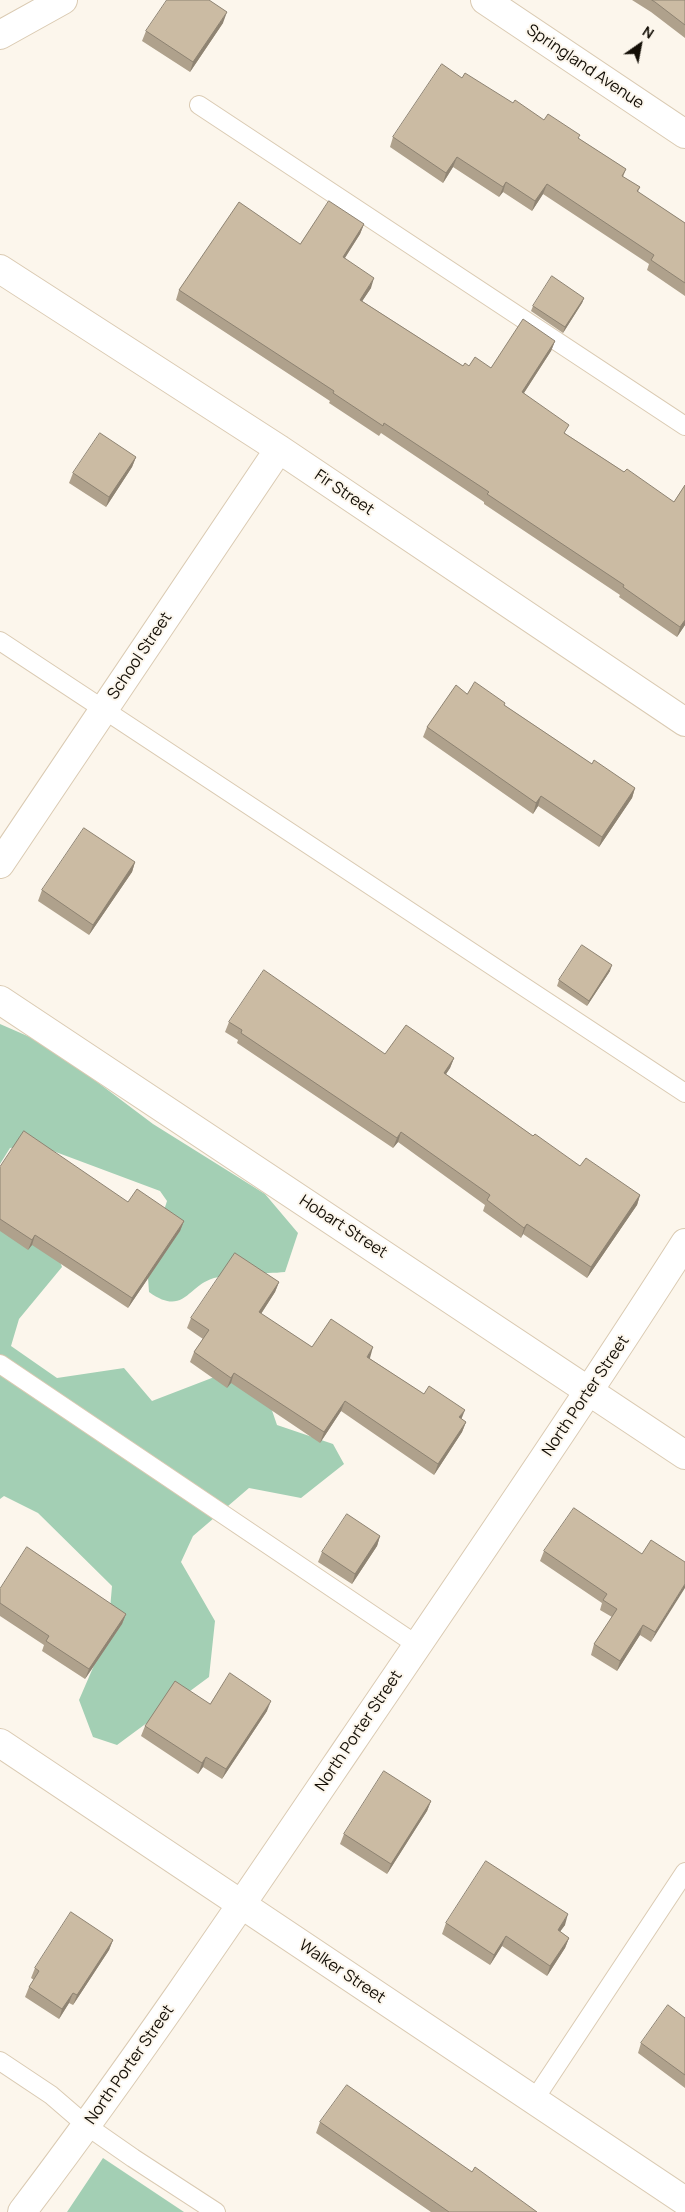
<!DOCTYPE html>
<html>
<head>
<meta charset="utf-8">
<style>
  body { margin:0 }
  #map { position:relative; width:685px; height:2212px; overflow:hidden; background:#fcf6ec; font-family:Manrope,sans-serif }
  canvas { display:block }
  .north { position:absolute; left:615px; top:20px; width:50px; height:50px; -webkit-text-stroke:4px #fcf6ec; paint-order:stroke; rotate:33deg; font-size:14px; font-weight:700; line-height:20px; text-align:center; color:#140f07 }
  .north::after { content:''; display:block; margin:auto; width:18px; height:22px; background:#140f07; clip-path:polygon(50% 0,100% 100%,50% 72%,0 100%) }
</style>
</head>
<body>
<div id="map">
<canvas width="685" height="2212"></canvas>
<div class="north">N</div>
</div>
<script>
const g = document.querySelector('canvas').getContext('2d');
g.lineJoin = 'round';
function fillPath(path, color) {
  g.fillStyle = color;
  g.fill(path, 'evenodd');
}
function trace(path, color, width, dash) {
  g.strokeStyle = color;
  g.lineWidth = width;
  g.lineCap = dash ? 'butt' : 'round';
  g.setLineDash(dash || []);
  g.stroke(path);
}
function drawText(font, color, halo, rows, align = 'center') {
  g.font = font + ' Manrope,sans-serif';
  g.lineWidth = 4;
  g.setLineDash([]);
  g.textBaseline = 'middle';
  g.strokeStyle = halo;
  g.fillStyle = color;
  for (const [text, x, y, turn = 0] of rows) {
    g.save();
    g.translate(x, y);
    g.rotate((+turn || 0) * Math.PI / 180);
    g.textAlign = isNaN(turn) ? turn : align;
    if (halo) g.strokeText(text, 0, 0);
    g.fillText(text, 0, 0);
    g.restore();
  }
}
const forest = new Path2D(`
  M0 1024 48 1045 153 1124 265 1194 298 1233 285 1272C265 1274 233 1273 214 1278 187 1286 184 1317 149 1292L147 1263 167 1201 160 1191 37 1145 10 1148 0 1164Z
  M0 1229 50 1233 62 1267 19 1319 11 1346 57 1378 124 1368 152 1401 230 1371 266 1393 277 1425 333 1444 344 1464 301 1498 249 1488 193 1536 181 1562 215 1621 209 1677 117 1745 93 1737 79 1700 108 1633 112 1586 38 1513 4 1496 0 1499Z
  M103 2158 184 2212H67Z`);
const service = new Path2D(`
  M199 105 685 426
  M0 641 685 1093
  M0 1364 417 1645
  M0 2061 51 2095 87 2126 133 2158 216 2212
  M534 2100 685 1872`);
const minor = new Path2D(`
  M0 269 279 449 685 722
  M0 864 279 449
  M0 1000 685 1455
  M0 1743 685 2201
  M22 2212C137 2060 244 1901 351 1743 463 1578 577 1412 685 1243`);
const tertiary = new Path2D(`
  M485 0 685 134
  M0 35 63 0`);
const wall = new Path2D(`
  M632 0H685V38L651 12Z
  M223 23 190 72 142 41 146 31Z
  M462 78 578 138 626 169 623 177 640 187 638 192 685 223V296L647 270 649 264 543 194 532 211 503 192 499 197 453 167 443 183 390 147 393 137Z
  M364 224 360 234 345 258 371 288 362 301 463 366H469L491 368 555 341 551 351 524 393 566 434 624 472 674 502 685 485V625L677 637 619 597 620 595 484 504V502L381 433 379 436 329 403 330 401 176 300 179 290 300 244Z
  M584 298 582 303 563 333 531 311 533 306Z
  M136 457 132 467 106 507 69 483 73 473Z
  M467 694 504 705 592 764 635 788 632 798 599 847 538 806 533 814 423 737 427 727Z
  M135 862 132 872 89 935 38 901 42 890Z
  M610 971 587 1006 557 986 559 980Z
  M229 1022 385 1054 454 1058 450 1068 446 1074 533 1136 580 1166 640 1195 637 1205 587 1278 523 1234 521 1238 483 1211 485 1205 398 1142 393 1148 237 1043 238 1040 225 1032Z
  M0 1167 128 1202 184 1221 180 1231 128 1308 32 1245 28 1250 0 1231Z
  M279 1282 275 1292 261 1314 312 1347 369 1358 466 1422 462 1432 434 1475 341 1411 320 1443 231 1383 227 1388 190 1362 194 1352 203 1339 187 1328 191 1318Z
  M380 1536 377 1546 352 1584 318 1562 322 1552Z
  M544 1551 642 1554 685 1562 651 1642 640 1635 617 1671 591 1655 594 1644 612 1617 600 1610 602 1603 540 1561Z
  M0 1589 126 1614 122 1624 85 1679 42 1651 44 1645 0 1616Z
  M267 1711 222 1779 203 1767 198 1774 141 1736 145 1726Z
  M431 1801 427 1811 387 1874 340 1844 344 1834Z
  M446 1923 565 1925 560 1931 569 1938 565 1948 547 1976 502 1946 490 1965 442 1934Z
  M113 1940 109 1950 73 2005 69 2003 59 2019 25 1997 29 1987 34 1980 31 1978 35 1968Z
  M685 2018V2088L638 2053 641 2043Z
  M320 2122 472 2172 537 2212H431L316 2133Z`);
const shadedWall = new Path2D(`
  M227 12 223 23 190 72 193 62Z
  M457 157 453 167 443 183 446 173Z
  M506 182 503 192 499 197 503 187Z
  M547 184 543 194 532 211 535 201Z
  M364 224 360 234 339 267 343 257Z
  M374 278 371 288 357 309 360 300Z
  M584 298 582 303 563 333 565 327Z
  M555 341 551 351 518 402 522 392Z
  M136 457 132 467 106 507 109 497Z
  M685 620V625L677 637 680 627Z
  M635 788 632 798 599 847 602 837Z
  M541 796 538 806 533 814 536 803Z
  M135 862 132 872 89 935 93 925Z
  M612 965 610 971 587 1006 589 1001Z
  M454 1058 450 1068 440 1083 444 1073Z
  M401 1132 398 1142 393 1148 397 1138Z
  M640 1195 637 1205 587 1278 591 1267Z
  M184 1221 180 1231 128 1308 132 1298Z
  M527 1224 523 1234 521 1238 524 1228Z
  M35 1235 32 1245 28 1250 32 1240Z
  M279 1282 275 1292 255 1323 259 1312Z
  M373 1347 370 1358 363 1367 367 1357Z
  M234 1373 231 1383 227 1388 231 1378Z
  M345 1401 341 1411 320 1443 324 1432Z
  M465 1410 461 1420 459 1417Z
  M466 1422 462 1432 434 1475 438 1464Z
  M380 1536 377 1546 352 1584 355 1574Z
  M685 1584V1588L651 1642 655 1632Z
  M126 1614 122 1624 85 1679 89 1669Z
  M643 1625 640 1635 617 1671 620 1661Z
  M271 1701 267 1711 222 1779 226 1769Z
  M206 1757 203 1767 198 1774 202 1763Z
  M431 1801 427 1811 387 1874 391 1864Z
  M568 1914 565 1925 554 1940 558 1930Z
  M506 1936 502 1946 490 1965 494 1955Z
  M569 1938 565 1948 547 1976 550 1966Z
  M113 1940 109 1950 73 2005 77 1995Z
  M73 1993 69 2003 59 2019 62 2009Z`);
const building = new Path2D(`
  M167 0H209L227 12 193 62 146 31Z
  M652 0H685V25L655 2Z
  M442 64 462 78 465 73 513 103 515 100 544 120 548 114 580 135 578 138 626 169 622 176 640 187 637 191 685 223V283L651 260 654 255 547 184 535 201 506 182 503 187 457 157 446 173 393 137Z
  M329 201 364 224 343 257 374 278 360 300 463 366 465 363 469 366 475 357 491 368 523 319 555 341 522 392 569 425 564 433 624 472 627 469 674 502 685 485V620L680 627 623 587 624 585 487 494 489 492 384 423 383 426 333 393 334 391 179 290 239 202 300 244Z
  M552 276 584 298 565 327 533 306Z
  M100 433 136 457 109 497 73 473Z
  M475 682 505 703 504 705 592 764 594 760 635 788 602 837 541 796 536 803 427 727 456 685 467 694Z
  M84 828 135 862 93 925 42 890Z
  M582 945 612 965 589 1001 559 980Z
  M264 970 385 1054 406 1025 454 1058 444 1073 533 1136 535 1134 580 1166 586 1158 640 1195 591 1267 527 1224 524 1228 487 1200 490 1195 401 1132 397 1138 241 1033 242 1030 229 1022Z
  M24 1131 128 1202 137 1189 184 1221 132 1298 35 1235 32 1240 0 1219V1167Z
  M235 1253 279 1282 259 1312 312 1347 331 1319 373 1347 367 1357 424 1394 429 1386 465 1410 459 1417 466 1422 438 1464 345 1401 324 1432 234 1373 231 1378 194 1352 209 1330 191 1318Z
  M574 1508 642 1554 651 1540 685 1562V1584L655 1632 643 1625 620 1661 594 1644 617 1609 603 1600 607 1594 544 1551Z
  M347 1514 380 1536 355 1574 322 1552Z
  M27 1547 126 1614 89 1669 46 1641 49 1636 0 1603V1589Z
  M230 1673 271 1701 226 1769 206 1757 202 1763 145 1726 175 1681 210 1704Z
  M384 1771 431 1801 391 1864 344 1834Z
  M486 1861 568 1914 558 1930 569 1938 550 1966 506 1936 494 1955 446 1923Z
  M71 1912 113 1940 77 1995 73 1993 62 2009 29 1987 39 1971 35 1968Z
  M668 2005 685 2018V2075L641 2043Z
  M347 2085 472 2172 475 2167 537 2212H449L320 2122Z`);
const streetNames = [
  ["Springland Avenue",585,67,34],
  ["Fir Street",344,493,34],
  ["School Street",140,656,-56],
  ["Hobart Street",343,1227,33],
  ["North Porter Street",586,1396,-56],
  ["North Porter Street",359,1731,-56],
  ["Walker Street",342,1972,34],
  ["North Porter Street",130,2065,-55]
];
fillPath(forest, '#a3cfb4');
trace(service, '#dacab2', 20);
trace(minor, '#dacab2', 30);
trace(tertiary, '#dacab2', 30);
trace(service, '#fff', 18);
trace(minor, '#fff', 28);
trace(tertiary, '#fff', 28);
fillPath(wall, '#afa18c');
fillPath(shadedWall, '#8e8372');
fillPath(building, '#cbbba3');
trace(building, '#8e8372', 1);
drawText('16px', '#140f07', '#fcf6ec', streetNames);
</script>
</body>
</html>
